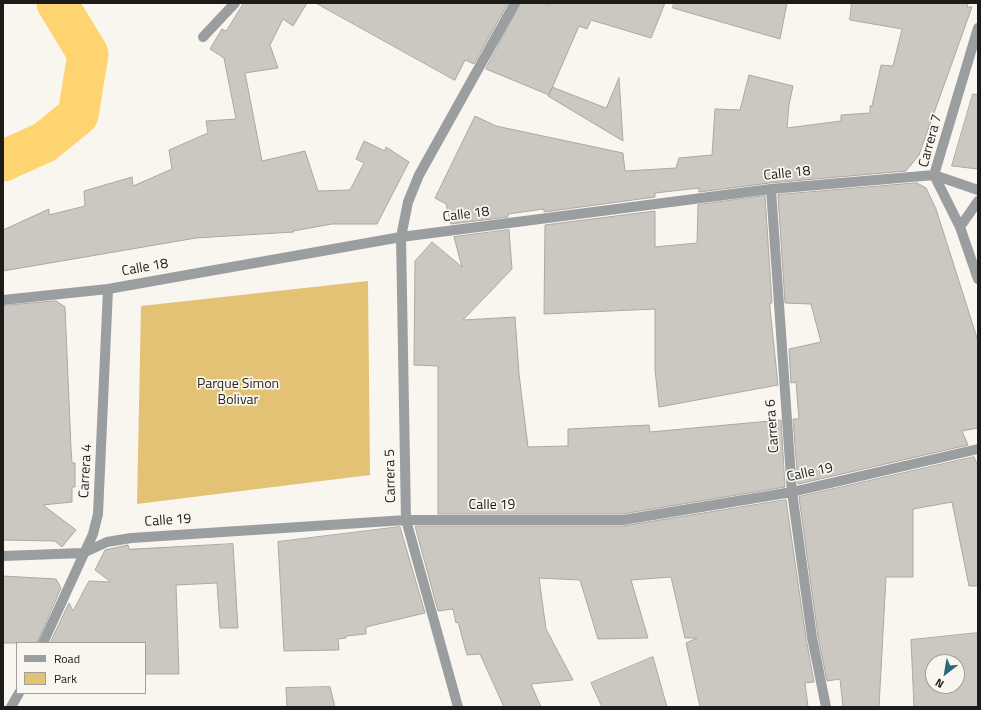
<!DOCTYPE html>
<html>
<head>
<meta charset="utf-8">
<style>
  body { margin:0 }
  #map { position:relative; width:981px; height:710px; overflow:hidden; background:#f9f6f0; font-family:"Titillium Web",sans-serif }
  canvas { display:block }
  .frame { position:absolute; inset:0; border:4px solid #1d1c1a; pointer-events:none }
  .legend { position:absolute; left:16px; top:642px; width:130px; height:52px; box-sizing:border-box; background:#f9f6f0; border:1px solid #a19f9a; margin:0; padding:5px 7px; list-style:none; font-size:12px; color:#1d1c1a }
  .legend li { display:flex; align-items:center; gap:8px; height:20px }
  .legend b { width:20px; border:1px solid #a19f9a }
  .north { position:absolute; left:925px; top:654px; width:40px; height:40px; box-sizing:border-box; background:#f9f6f0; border:1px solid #a19f9a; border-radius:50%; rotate:211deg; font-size:11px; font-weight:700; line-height:16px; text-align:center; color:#1d1c1a }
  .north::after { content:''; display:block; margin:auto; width:14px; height:18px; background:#276a7c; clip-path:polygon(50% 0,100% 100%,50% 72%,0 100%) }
</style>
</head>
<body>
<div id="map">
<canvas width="981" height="710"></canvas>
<div class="frame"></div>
<ul class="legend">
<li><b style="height:5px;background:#9b9e9f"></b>Road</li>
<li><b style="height:11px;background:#e3c275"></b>Park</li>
</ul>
<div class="north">N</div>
</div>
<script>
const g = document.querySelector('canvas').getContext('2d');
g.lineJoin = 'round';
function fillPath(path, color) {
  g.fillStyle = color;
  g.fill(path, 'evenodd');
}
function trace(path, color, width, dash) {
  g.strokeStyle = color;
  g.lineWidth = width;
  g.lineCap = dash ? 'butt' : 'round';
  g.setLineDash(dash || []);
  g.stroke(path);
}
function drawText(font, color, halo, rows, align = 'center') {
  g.font = font + ' "Titillium Web",sans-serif';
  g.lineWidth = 3.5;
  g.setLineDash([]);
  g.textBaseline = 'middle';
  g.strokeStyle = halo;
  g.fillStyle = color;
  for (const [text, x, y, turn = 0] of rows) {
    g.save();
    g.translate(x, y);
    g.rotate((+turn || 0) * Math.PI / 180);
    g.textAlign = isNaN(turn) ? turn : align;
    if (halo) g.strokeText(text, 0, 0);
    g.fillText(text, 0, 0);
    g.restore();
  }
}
const green = new Path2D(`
  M368 281 370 475 137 504 141 306Z`);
const river = new Path2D(`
  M3 161 45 142 78 115 88 54 57 3`);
const building = new Path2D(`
  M244 3H307L293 26 283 19 270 45 278 68 245 73 262 161 305 151 318 191 350 190 364 163 356 159 364 141 385 151 386 147 409 162 377 224H332L293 231 294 232 196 238 3 271V230L49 209V215L85 206 84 191 132 177 133 186 172 169 169 150 208 133 206 121 236 119 224 58 210 49 222 29 226 31Z
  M316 3H508L474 64 465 60 455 80Z
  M521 3H545L550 6V3H665L651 38 591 20 587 29 579 26 549 95 486 69Z
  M674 3H787L780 39 673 8Z
  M852 3H968L967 7H972L919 155 906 171 770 183 699 192V188L655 193V197L544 212V209L508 214V217L451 224 446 204 435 198 475 116 496 126 623 153 625 171 676 168 679 158 712 155 715 109 740 110 749 75 793 86 789 105 787 128 841 121V115L870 113V106H872L881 65 893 66 902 29 850 20Z
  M619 78 623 141 548 96 552 87 606 108Z
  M973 94 978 95V169L952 166Z
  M917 183 926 188 936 209 978 341V428L962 431 968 445 798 484 793 419H799L796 382 791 383 789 349 821 342 811 304 785 303 778 195Z
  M765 196 772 303H770V308L778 385 659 407 655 370V309L544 314 545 225 655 211V247L697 243 698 205Z
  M509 230 512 269 463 320 515 317 519 374 528 447 568 446V429L649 425 650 432 781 420 785 487 622 514H438V366L414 365 415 261 432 242 462 267 454 237Z
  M56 301 65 307 71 448 72 463H75V487H72V502L43 505 76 530 62 547 55 541 3 540V306Z
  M974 457 978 466V586H969L952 502 913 509V577H886L879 707H843L840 679 827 681 818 636 799 497Z
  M786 500 806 638 814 682 805 683 808 707H700L686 643 697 638H685L671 577 631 580 648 638 598 639 580 580 539 578 546 629 573 680 531 684 541 707H504L480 654 467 655 458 622 456 623 453 609 438 611 415 526H623Z
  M400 527 425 613 366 627V634L346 636V638L338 639 339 650 284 651 278 542Z
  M233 544 238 628H220L217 583 176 585 179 674H145V643H50L69 603 73 611 89 581 111 582 95 570 105 550 128 545 129 549Z
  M3 576 56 579 61 588 37 643H3Z
  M978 633V707H914L911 640ZM933 662H957V686H933Z
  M653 657 667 707H602L591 683Z
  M330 687 335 707H287L286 688Z`);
const minor = new Path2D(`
  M978 28 934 175 960 227 978 279
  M203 37 235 3
  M771 189 792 492 812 637 826 707
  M960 227 978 201
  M3 300 108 289 401 237 771 189 934 175 978 190
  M3 556 83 553 107 542 131 538 406 520H623L792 492 978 449
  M43 643 93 534 98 514 108 289
  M11 707 19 693
  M458 707 406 520 401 237 408 202 419 175 515 3`);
const streetNames = [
  ["Carrera 7",931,141,-75],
  ["Calle 18",787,174,-6],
  ["Calle 18",466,215,-7],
  ["Calle 18",145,268,-10],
  ["Carrera 6",773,426,-94],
  ["Carrera 4",86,471,-87],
  ["Calle 19",810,473,-12],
  ["Carrera 5",391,476,-91],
  ["Calle 19",492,506],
  ["Calle 19",168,521,-4]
];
const parkNames = [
  ["Parque Simon",238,385],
  ["Bolivar",238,401]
];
fillPath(green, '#e3c275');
trace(river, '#fdd46f', 41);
fillPath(building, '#cbc8c2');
trace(building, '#aba8a2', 1);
trace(minor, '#9b9e9f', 10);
drawText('14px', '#1d1c1a', '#f9f6f0', streetNames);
drawText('14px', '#302817', '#f9f6f0', parkNames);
</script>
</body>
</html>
